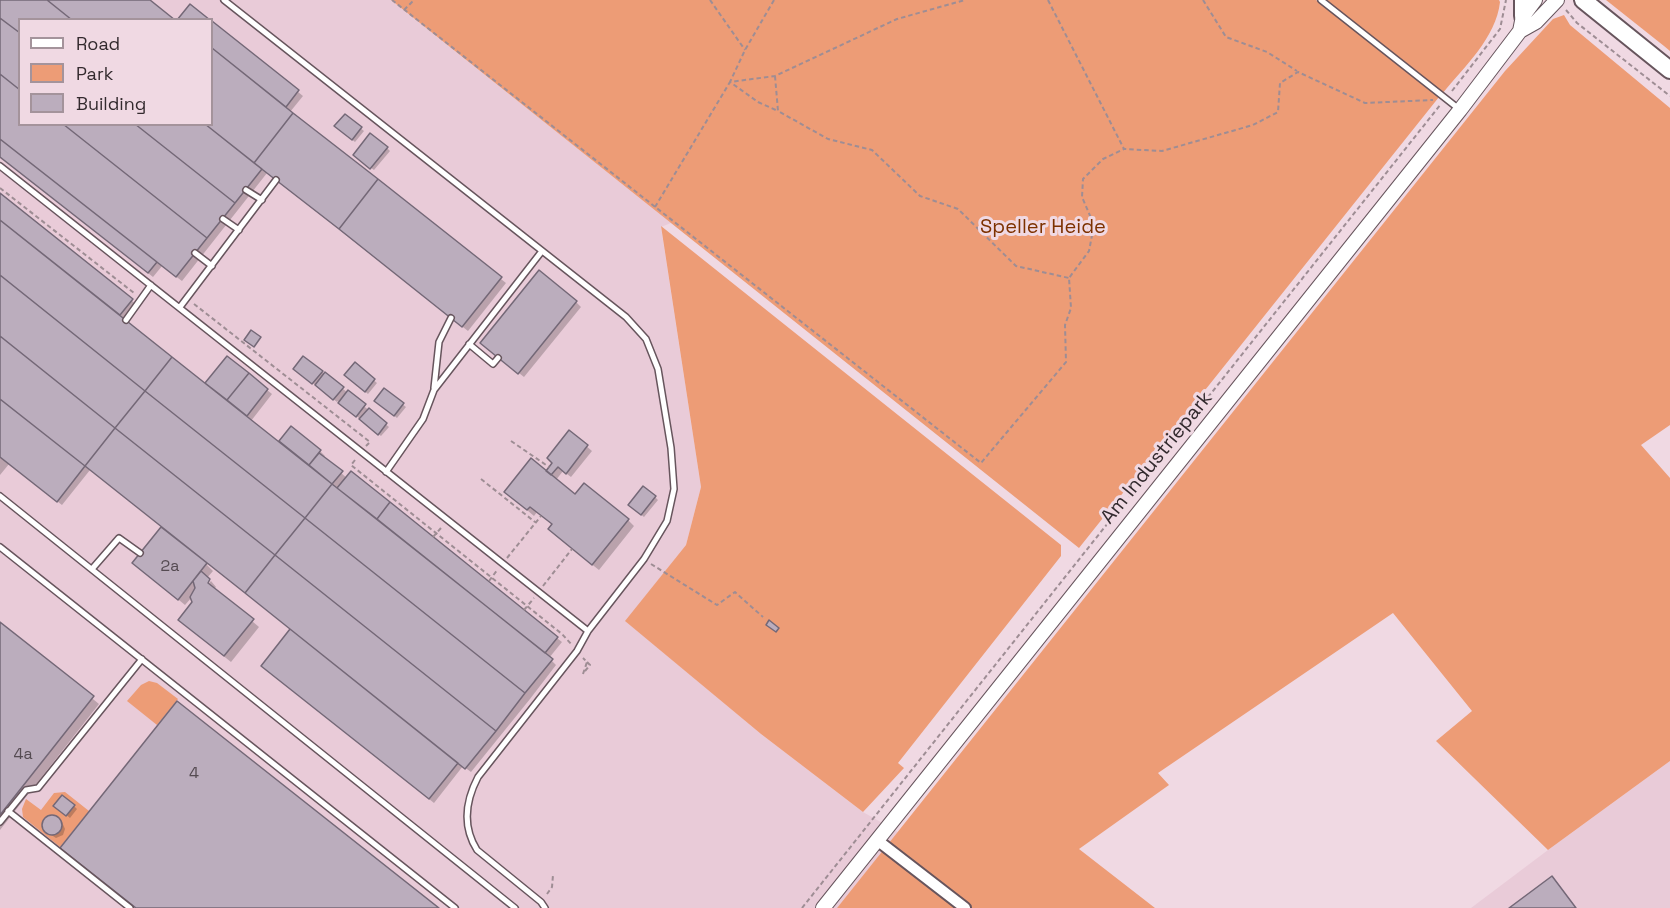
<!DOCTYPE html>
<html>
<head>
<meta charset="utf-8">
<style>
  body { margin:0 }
  #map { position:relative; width:1670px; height:908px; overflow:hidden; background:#f0d9e3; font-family:"Space Grotesk",sans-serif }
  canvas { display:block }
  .legend { position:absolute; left:18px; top:18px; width:195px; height:108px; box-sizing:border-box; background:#f0d9e3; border:2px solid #a4939b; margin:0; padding:8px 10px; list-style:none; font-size:18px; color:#332a2e }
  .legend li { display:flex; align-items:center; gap:12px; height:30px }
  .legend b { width:30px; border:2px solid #a4939b }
</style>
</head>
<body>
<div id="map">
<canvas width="1670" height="908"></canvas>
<ul class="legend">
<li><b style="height:8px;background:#fff"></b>Road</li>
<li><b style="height:16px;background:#ed9c76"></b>Park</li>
<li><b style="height:16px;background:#bbadbd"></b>Building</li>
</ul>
</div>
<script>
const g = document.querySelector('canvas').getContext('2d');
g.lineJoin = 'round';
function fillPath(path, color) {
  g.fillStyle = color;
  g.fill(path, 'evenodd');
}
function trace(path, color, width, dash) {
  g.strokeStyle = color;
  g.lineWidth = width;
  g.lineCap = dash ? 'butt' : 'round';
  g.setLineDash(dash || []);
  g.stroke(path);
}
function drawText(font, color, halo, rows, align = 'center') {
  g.font = font + ' "Space Grotesk",sans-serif';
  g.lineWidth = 6;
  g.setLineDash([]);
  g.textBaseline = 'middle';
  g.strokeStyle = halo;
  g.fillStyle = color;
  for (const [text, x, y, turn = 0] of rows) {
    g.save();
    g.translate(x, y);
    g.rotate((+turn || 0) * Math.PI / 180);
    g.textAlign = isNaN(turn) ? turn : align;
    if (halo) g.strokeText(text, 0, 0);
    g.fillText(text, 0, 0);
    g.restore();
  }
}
const built = new Path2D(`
  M0 0H391L671 223 661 227 701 487 686 545 626 621 761 734 863 812 898 832 837 908H0ZM20 20H212V124H20Z
  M1670 761V908H1471L1548 850Z`);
const green = new Path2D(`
  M391 0H1316L1439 97 1079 548Z
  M1324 0H1499L1500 2C1496 38 1464 67 1442 94Z
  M1606 0H1670V51L1664 46Z
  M1564 15 1570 25 1670 108V425L1641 445 1670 478V761L1548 850 1436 741 1472 711 1393 613 1158 773 1169 785 1079 849 1155 908H837L1505 71 1553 19Z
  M661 226 1061 545V556L898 763 904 768 863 812 761 734 625 621 686 545 701 487Z
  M149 681 157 683 178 699 157 725 127 701 141 685Z
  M65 792 89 811 60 847 23 817 22 809 26 799 41 810 54 793Z`);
const shadow = new Path2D(`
  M0 0H148L20 20V124H212V23L303 96 290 112 506 283 468 331 267 173 182 281 162 266 153 277 0 156Z
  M345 116 364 131 355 142 339 129Z
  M387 148 390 151 374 170 358 158Z
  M0 195 137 305 124 320 206 385 227 358 272 394 251 421 279 443 291 428 320 451 325 456 323 458 347 478 562 642 549 658 556 665 530 699 471 772 463 766 434 803 268 670 292 630 208 564 207 565 213 571 207 578 204 589 211 581 216 587 214 589 259 627 231 662 186 626 194 602 192 597 185 605 134 563 163 527 90 470 62 505 9 464 0 475Z
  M576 302 581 307 524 377 487 348Z
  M355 364 377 383 368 394 349 378Z
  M298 372H322L325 374 389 427 381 436 338 401 337 402Z
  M384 390 406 407 397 418 379 403Z
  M570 432 592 451 571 477 563 471 556 480 575 496 628 520 634 526 599 570 556 536 550 529 553 525 537 512 534 516 506 492 546 473Z
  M655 497 658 500 644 517 633 508Z
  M0 623 99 704 0 830Z
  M74 806 77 809 70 818 58 808Z
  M53 816 62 822 65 829 63 835 56 838 45 831 43 824 46 818Z`);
const building = new Path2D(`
  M0 0H47L72 20H20V33L0 18Z
  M47 0H150L175 20H72Z
  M190 4 210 20H177Z
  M0 18 20 33V90L0 74Z
  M212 21 299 90 286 107 212 48Z
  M212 48 293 113 254 163 205 124H212Z
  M0 74 20 90V124H63L207 238 176 277 0 139Z
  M293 113 378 179 339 229 254 163Z
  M345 114 362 127 352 140 334 126Z
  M63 124H135L235 203 207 238Z
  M135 124H205L262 169 235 203Z
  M370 133 388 147 370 169 353 155Z
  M0 139 157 262 148 273 0 157Z
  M378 179 502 277 462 327 339 229Z
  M0 193 133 299 120 315 0 220Z
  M0 220 172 357 145 391 0 275Z
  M539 270 577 301 518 374 480 343Z
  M0 275 145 391 115 428 0 336Z
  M251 330 261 337 254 347 244 340Z
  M0 336 115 428 85 466 0 399Z
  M227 356 249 373 227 400 205 383Z
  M303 356 323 371 312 384 293 369Z
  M172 357 332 484 305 518 145 391Z
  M355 362 375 379 365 392 344 375Z
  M325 372 344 387 333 400 315 385Z
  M249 373 268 389 247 416 227 400Z
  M384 388 404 403 394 416 374 401Z
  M348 390 366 404 356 417 338 403Z
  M145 391 305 518 275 555 115 428Z
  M0 399 85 466 57 502 0 457Z
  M369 408 387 423 378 435 359 419Z
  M291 426 321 450 309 465 279 441Z
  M115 428 275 555 245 593 85 466Z
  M569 430 588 445 566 474 558 467 551 475 546 471 552 463 547 458Z
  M319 453 343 471 332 484 309 465Z
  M531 458 575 494 584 483 629 519 592 565 548 529 552 524 530 507 527 510 504 492Z
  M351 471 390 502 377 519 337 488Z
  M332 484 553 659 525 693 305 518Z
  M643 486 656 496 641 515 628 505Z
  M390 502 558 637 545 653 377 519Z
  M305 518 525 693 496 731 275 555Z
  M161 527 207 563 178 600 132 563Z
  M275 555 496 731 465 769 245 593Z
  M201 571 210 579 208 583 254 619 224 656 178 620 192 602 190 597 195 588 193 581Z
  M769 620 779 628 776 632 766 625Z
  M0 622 94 696 0 815Z
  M290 629 458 763 429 799 261 666Z
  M177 701 439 908H136L60 848Z
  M62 795 75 805 66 816 53 806Z
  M42 825a10 10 0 1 1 20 0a10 10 0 1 1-20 0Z
  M1552 876 1576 908H1509Z`);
const path = new Path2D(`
  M392 0 981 463 1066 362 1065 325 1071 308 1069 278 1089 251 1094 225 1082 197 1083 179 1103 159 1124 149
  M710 0 745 50
  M774 0 745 50 730 82 758 102 778 111
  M1048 0 1124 149 1162 151 1253 125 1278 112 1280 83 1298 72 1365 103 1433 100
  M1203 0 1226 37 1267 52 1297 71
  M404 10 414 0
  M1566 10 1577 23 1670 96
  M775 76 778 111 828 139 872 150 920 196 958 209 1016 266 1069 278
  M1452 91 1500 29 1506 0
  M0 188 134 293
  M655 207 730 82 775 76 897 19 965 0
  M194 304 370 442 366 446
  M511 441 549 467
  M355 460 351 465 562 634 572 645
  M481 479 535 522
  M433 537 441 528
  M507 558 541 516
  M651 564 717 605 735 592 763 617
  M489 581 498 569
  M543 586 572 549
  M524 610 534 598
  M585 671 590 665 587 662
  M583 674 587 662 583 658
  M547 894 552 887 553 875
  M802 908 1441 104`);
const service = new Path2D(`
  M224 0 626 317 646 339 658 369 671 448 674 489 667 521 644 559 588 631
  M1321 0 1459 109
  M0 166 588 631 577 651 478 777C466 800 462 826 477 850L541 902 545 908
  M246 190 262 200
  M223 219 239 230
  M195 253 212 266
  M180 307 276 180
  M126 320 151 285
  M469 344 493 364 498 358
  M434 388 439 342 451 318
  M386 472 423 419 434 390 542 251
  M0 496 515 908
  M0 547 455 908
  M92 569 119 538 140 553
  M8 811 130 908
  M0 822 26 790 38 788 142 659`);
const minor = new Path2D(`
  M877 840 965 908`);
const tertiary = new Path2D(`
  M1520 31 1536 22 1557 0
  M823 908 1460 110 1520 31 1523 16 1535 0`);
const primary = new Path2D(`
  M1523 0V16
  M1583 0 1670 70`);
const numberNames = [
  ["2a",170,567],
  ["4a",23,755],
  ["4",194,774]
];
const parkNames = [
  ["Speller Heide",1043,228]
];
const streetNames = [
  ["Am Industriepark",1157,458,-51]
];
fillPath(built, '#e9cbd8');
fillPath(green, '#ed9c76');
fillPath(shadow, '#0003');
fillPath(building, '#bbadbd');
trace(building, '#746877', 1.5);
trace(service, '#67555d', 8);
trace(minor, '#67555d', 14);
trace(tertiary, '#67555d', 16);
trace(primary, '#67555d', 20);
trace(path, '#9e8d94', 2, [4.5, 3]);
trace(service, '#fff', 5);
trace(minor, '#fff', 10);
trace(tertiary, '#fff', 14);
trace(primary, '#fff', 16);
drawText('16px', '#554b52', null, numberNames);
drawText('20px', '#7d3100', '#f0d9e3', parkNames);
drawText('20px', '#332a2e', '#f0d9e3', streetNames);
</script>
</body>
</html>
